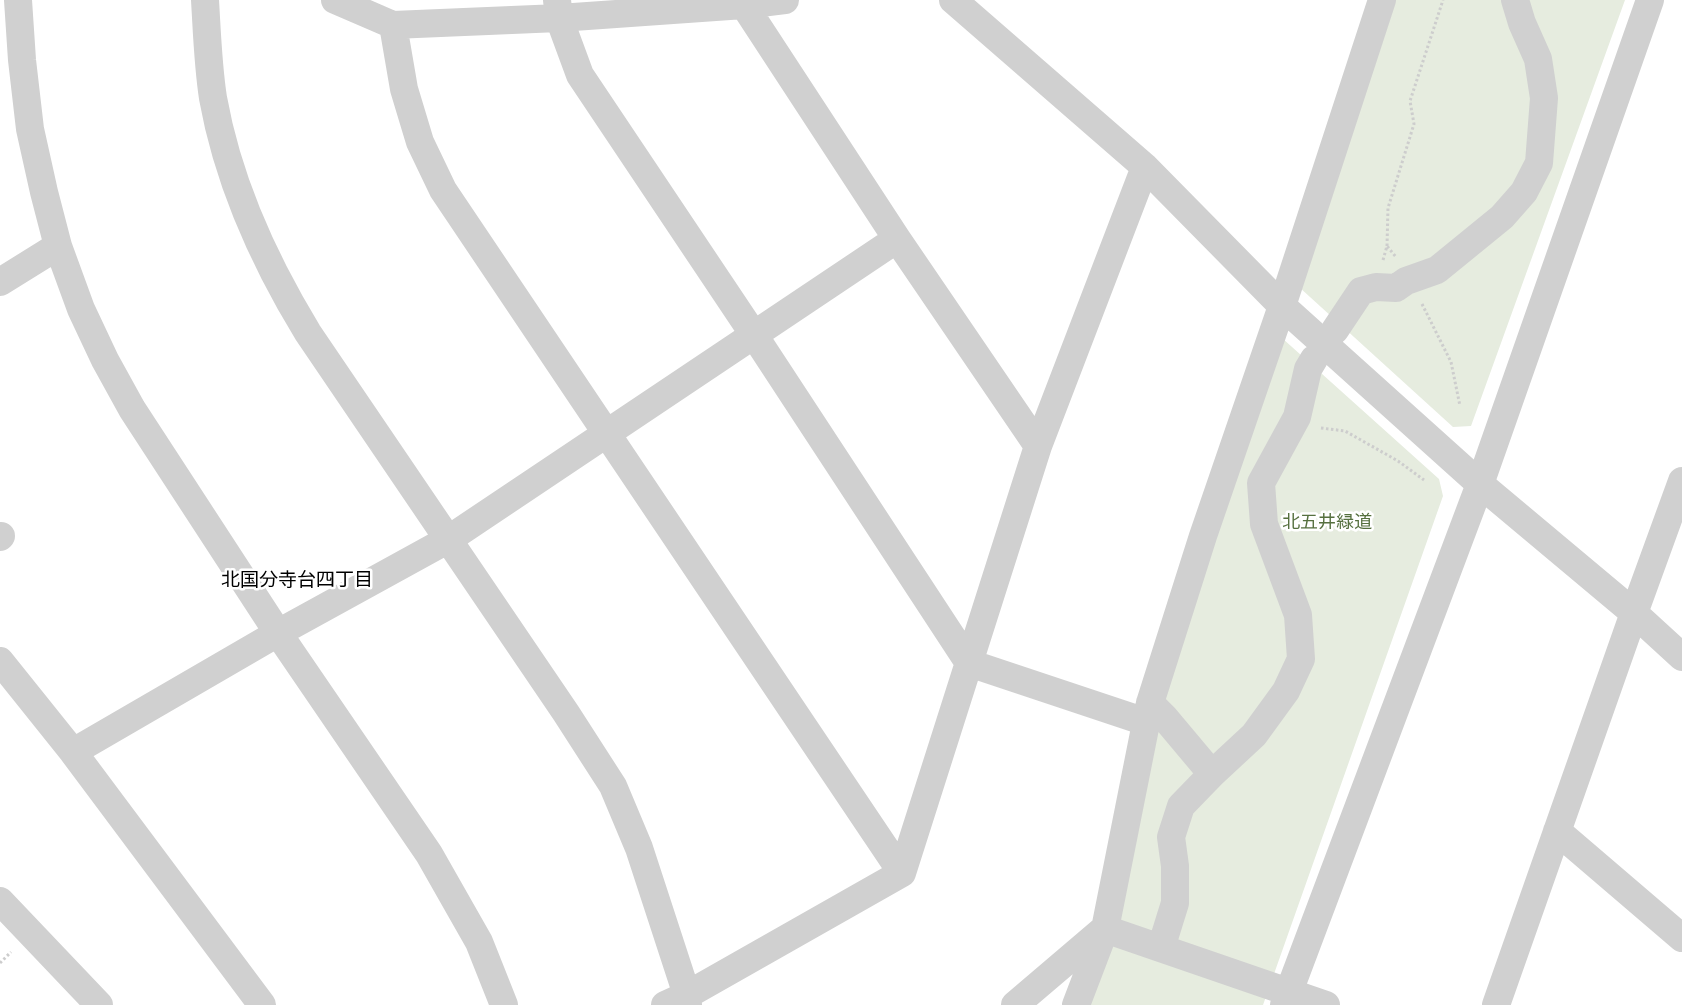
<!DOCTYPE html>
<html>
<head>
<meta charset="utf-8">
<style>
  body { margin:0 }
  canvas { display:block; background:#fff }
</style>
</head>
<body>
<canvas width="1682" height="1005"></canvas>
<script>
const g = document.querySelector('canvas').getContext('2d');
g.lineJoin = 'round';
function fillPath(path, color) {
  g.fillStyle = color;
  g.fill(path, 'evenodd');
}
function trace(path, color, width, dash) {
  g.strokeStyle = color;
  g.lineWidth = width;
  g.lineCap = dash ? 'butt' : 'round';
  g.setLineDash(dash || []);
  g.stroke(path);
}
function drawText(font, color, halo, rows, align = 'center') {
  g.font = font + ' Commissioner,"Noto Sans JP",sans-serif';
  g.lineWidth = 5;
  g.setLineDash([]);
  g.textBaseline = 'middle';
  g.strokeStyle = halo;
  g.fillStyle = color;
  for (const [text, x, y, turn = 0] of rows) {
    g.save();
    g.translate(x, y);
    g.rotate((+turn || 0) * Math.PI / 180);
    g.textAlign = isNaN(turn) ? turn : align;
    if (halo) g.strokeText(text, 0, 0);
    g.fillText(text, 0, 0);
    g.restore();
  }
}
const green = new Path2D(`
  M1395 0H1625L1471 426 1453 427 1299 287Z
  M1282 338 1439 479 1443 496 1263 1005H1088L1152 729Z`);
const path = new Path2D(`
  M1387 246 1388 208 1414 124 1410 101 1443 0
  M1383 260 1387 246 1396 257
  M1422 304 1451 362 1460 406
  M1321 428 1345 431 1398 461 1424 480
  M0 963 11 952`);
const minor = new Path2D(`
  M18 0 22 60 30 129 44 192 58 246 81 309 105 360 132 409 278 633 429 854 479 942 504 1005
  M205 0C207 33 208 66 213 98 228 182 264 261 308 333L566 713 613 786 639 848 687 995 688 1005
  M335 0 393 25 559 18 744 5 785 0
  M557 0 559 18 580 75 754 335 969 663 1146 722
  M953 0 1145 167 1282 306 1480 484 1634 613 1682 657
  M744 5 897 239 1038 446
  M393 25 404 89 420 142 443 190 902 873
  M0 282 58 246
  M1335 330 1361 291 1376 287 1396 288 1406 281 1437 270 1502 217 1524 192 1539 163 1544 98 1538 59 1522 23 1515 0
  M0 537 1 536
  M0 661 73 752 262 1005
  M1150 703 1165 718 1212 774
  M73 752 278 633 449 539 897 239
  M1557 831 1682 938
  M0 901 99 1005
  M1105 929 1326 1005
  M1161 948 1175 903V866L1171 837 1181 806 1212 774 1254 735 1286 691 1301 659 1298 615 1264 524 1261 483 1297 417 1308 369 1314 359
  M665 1005 687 995 902 873 1038 446 1145 167
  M1015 1005 1103 930
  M1076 1005 1105 929 1150 703 1203 536 1282 306 1382 0
  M1284 1005 1480 484 1650 0
  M1496 1005 1634 613 1682 481`);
const parkNames = [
  ["北五井緑道",1327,522]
];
const neighbourhoodNames = [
  ["北国分寺台四丁目",297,580]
];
fillPath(green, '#e6ecdf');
trace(path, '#cdcdcd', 3, [2.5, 2.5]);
trace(minor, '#d0d0d0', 28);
drawText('18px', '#56703f', '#fff', parkNames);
drawText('19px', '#000', '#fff', neighbourhoodNames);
</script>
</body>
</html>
